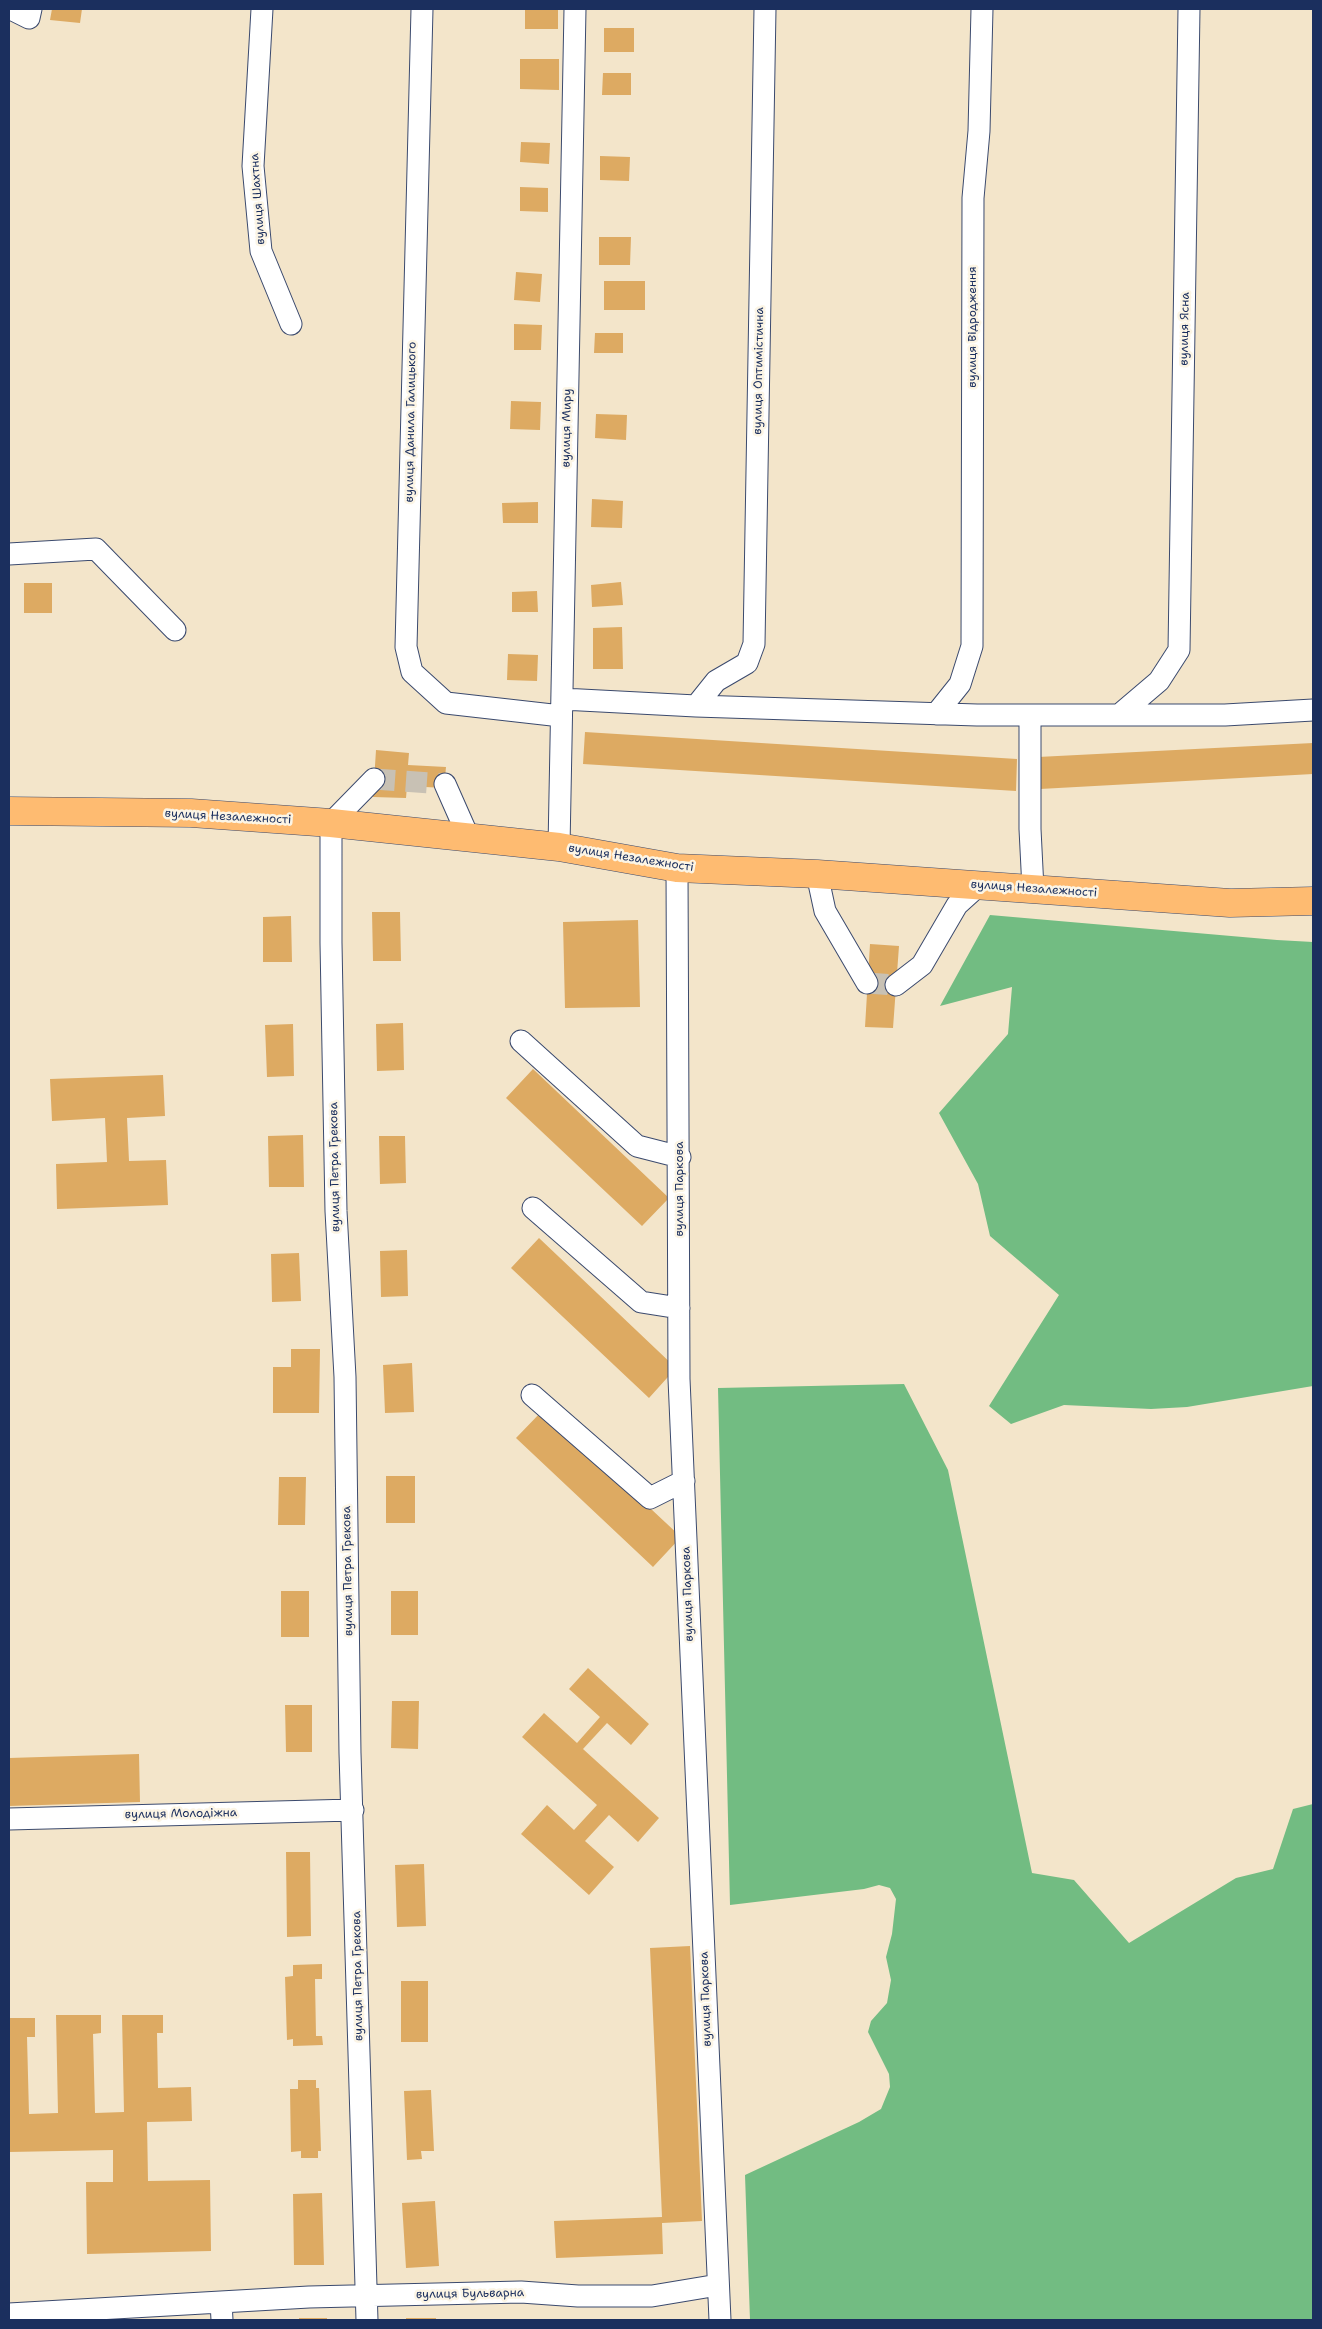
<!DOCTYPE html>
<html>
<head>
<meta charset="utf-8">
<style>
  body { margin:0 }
  #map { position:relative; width:1322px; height:2329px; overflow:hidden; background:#f3e5ca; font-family:"Shantell Sans",sans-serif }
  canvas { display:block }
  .frame { position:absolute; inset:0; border:10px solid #1b2f5e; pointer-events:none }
</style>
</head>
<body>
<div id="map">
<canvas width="1322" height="2329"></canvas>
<div class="frame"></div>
</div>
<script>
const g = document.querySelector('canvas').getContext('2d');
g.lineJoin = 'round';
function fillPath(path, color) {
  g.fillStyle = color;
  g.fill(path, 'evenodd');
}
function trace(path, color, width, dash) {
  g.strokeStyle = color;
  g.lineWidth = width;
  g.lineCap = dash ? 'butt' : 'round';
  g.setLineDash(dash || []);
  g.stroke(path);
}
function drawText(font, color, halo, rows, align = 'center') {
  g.font = font + ' "Shantell Sans",sans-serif';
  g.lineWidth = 5;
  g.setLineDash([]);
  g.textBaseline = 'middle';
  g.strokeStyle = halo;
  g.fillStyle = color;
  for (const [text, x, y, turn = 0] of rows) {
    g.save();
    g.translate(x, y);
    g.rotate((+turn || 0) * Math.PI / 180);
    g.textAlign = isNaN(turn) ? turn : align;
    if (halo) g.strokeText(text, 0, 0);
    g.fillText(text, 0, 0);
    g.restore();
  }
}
const forest = new Path2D(`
  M990 915 1277 940 1313 942V1386L1187 1407 1151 1409 1064 1405 1011 1424 989 1406 1059 1295 990 1236 978 1184 939 1113 1008 1034 1012 987 940 1006Z
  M904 1384 948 1470 1032 1873 1074 1880 1129 1943 1236 1878 1273 1869 1293 1809 1313 1804V2320H750L745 2175 859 2122 881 2109 890 2087 889 2074 868 2032 871 2021 887 2003 891 1980 886 1957 892 1934 896 1899 890 1888 879 1885 864 1889 730 1905 718 1388Z`);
const building = new Path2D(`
  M52 9H82L80 23 50 20Z
  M525 9H558V29H525Z
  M604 28H634V52H604Z
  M520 59H559V90L520 89Z
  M603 73H631V95H602Z
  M521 142 550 143 549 164 520 162Z
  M600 156 630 157 629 181 600 180Z
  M520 187 548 188V212L520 211Z
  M599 237H631L630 265H599Z
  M516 272 542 274 540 302 514 300Z
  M604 281H645V310H604Z
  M514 324 542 325 541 350H514Z
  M595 333H623V353H594Z
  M511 401 541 402 540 430 510 429Z
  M596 414 627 415 626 440 595 438Z
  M592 499 623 501 622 528 591 527Z
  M538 502V523H503L502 503Z
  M621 582 623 605 592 607 591 585Z
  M24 583H52V613H24Z
  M537 591 538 612H512V592Z
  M622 627 623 669H593V628Z
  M508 654 538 655 537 681 507 680Z
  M585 732 1017 759 1016 791 583 764Z
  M1313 743V774L1040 789 1038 757Z
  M376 750 409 753 408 765 446 767 444 788 407 786 406 798 373 797Z
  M372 912H400L401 961H373Z
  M291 916 292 962H263V917Z
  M638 920 640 1007 565 1008 563 922Z
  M870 944 899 946 893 1028 865 1027Z
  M403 1023 404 1070 377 1071 376 1024Z
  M293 1024 294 1076 267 1077 265 1025Z
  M533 1069 669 1198 642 1226 506 1098Z
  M163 1075 165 1116 127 1118 129 1161 166 1160 168 1205 57 1209 56 1164 107 1162 105 1118 52 1121 50 1079Z
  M303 1135 304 1187H269L268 1136Z
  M379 1136H405L406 1183 380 1184Z
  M539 1238 676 1368 649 1398 511 1268Z
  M407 1250 408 1296 381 1297 380 1251Z
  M299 1253 301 1301 272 1302 271 1254Z
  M291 1349H320L319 1413H273V1367H291Z
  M412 1363 414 1412 385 1413 383 1365Z
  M544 1409 681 1537 653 1567 516 1438Z
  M386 1476H415V1523H386Z
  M279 1477H306L305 1525H278Z
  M281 1591H309V1637H281Z
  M391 1591H418V1635H391Z
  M588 1668 649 1724 631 1745 607 1723 583 1749 659 1818 638 1842 609 1815 585 1841 614 1867 589 1895 521 1834 547 1805 574 1830 597 1805 522 1737 544 1713 577 1743 600 1717 569 1689Z
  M392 1701H419L418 1749 391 1748Z
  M285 1705H312V1752H286Z
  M139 1754 140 1802 9 1806V1758Z
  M286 1852H310L311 1936 287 1937Z
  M424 1864 426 1926 397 1927 395 1865Z
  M690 1946 702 2221 662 2223 663 2254 556 2258 554 2221 662 2217 650 1948Z
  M322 1964V1979H315L316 2036H322L323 2045 293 2046V2039L287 2040 285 1977 293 1976V1965Z
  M401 1981H428V2042H401Z
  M56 2015H101V2033L93 2034 95 2113 124 2112 122 2015H163V2033H157L158 2088 191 2087 192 2121 147 2122 148 2181 210 2180 211 2251 87 2254 86 2182H113V2150L9 2152V2018H35V2037H27L29 2114 58 2113Z
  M298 2080H316V2088H319L321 2151H318V2158H301V2151L291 2152 290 2089H298Z
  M431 2090 434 2151H421L422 2159 407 2160 404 2091Z
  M322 2193 324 2265H294L293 2194Z
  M435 2201 439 2266 406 2268 402 2203Z
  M299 2318H327V2320H299Z
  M406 2318H436V2320H406Z`);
const minorTunnel = new Path2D(`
  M374 779 445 784
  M867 983 896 985`);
const minor = new Path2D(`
  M11 9 29 18 31 9
  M262 9 253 166 261 251 291 324
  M422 9 406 647 412 672 446 703 561 716
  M9 554 96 549 175 630
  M562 699 696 706 977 715H1225L1313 710
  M696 706 716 681 747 663 754 644 765 9
  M936 714 960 684 972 646 973 198 979 131 982 9
  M1030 715V829L1033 889
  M1119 715 1159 681 1179 650 1189 9
  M445 784 468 836
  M559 847 575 9
  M677 868 679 1379 720 2320
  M817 874 825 911 867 983
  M896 985 922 965 957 905 978 886
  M521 1041 637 1146 680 1157
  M533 1208 641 1302 679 1308
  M532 1395 650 1498 684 1481
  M9 1819 353 1810
  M221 2302 222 2320
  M9 2314 309 2297 521 2292 578 2296H652L718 2285
  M367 2320 350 1753 345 1377 336 1211 331 943V823L374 779`);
const major = new Path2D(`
  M9 811 191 813 331 823 559 847 677 868 817 874 1230 903 1313 901`);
const streetNames = [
  ["вулиця Шахтна",258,199,-94],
  ["вулиця Відродження",973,327,-90],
  ["вулиця Ясна",1185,329,-89],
  ["вулиця Оптимістична",759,371,-89],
  ["вулиця Данила Галицького",411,422,-89],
  ["вулиця Миру",567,428,-89],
  ["вулиця Незалежності",228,817,3],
  ["вулиця Незалежності",631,858,9],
  ["вулиця Незалежності",1034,889,4],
  ["вулиця Петра Грекова",335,1167,-91],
  ["вулиця Паркова",680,1189,-90],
  ["вулиця Петра Грекова",348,1571,-91],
  ["вулиця Паркова",688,1594,-92],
  ["вулиця Молодіжна",181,1814,-1],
  ["вулиця Петра Грекова",358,1976,-91],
  ["вулиця Паркова",706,1999,-92],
  ["вулиця Бульварна",470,2294,-1]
];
fillPath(forest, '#72bc82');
fillPath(building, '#ddaa62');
trace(minorTunnel, '#c8c1b4', 21, [21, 11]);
trace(minor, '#3b4a6e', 23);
trace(major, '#3b4a6e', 29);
trace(minor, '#fff', 21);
trace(major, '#febb71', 28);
drawText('12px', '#1b2f5e', '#fcf5e5', streetNames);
</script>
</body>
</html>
